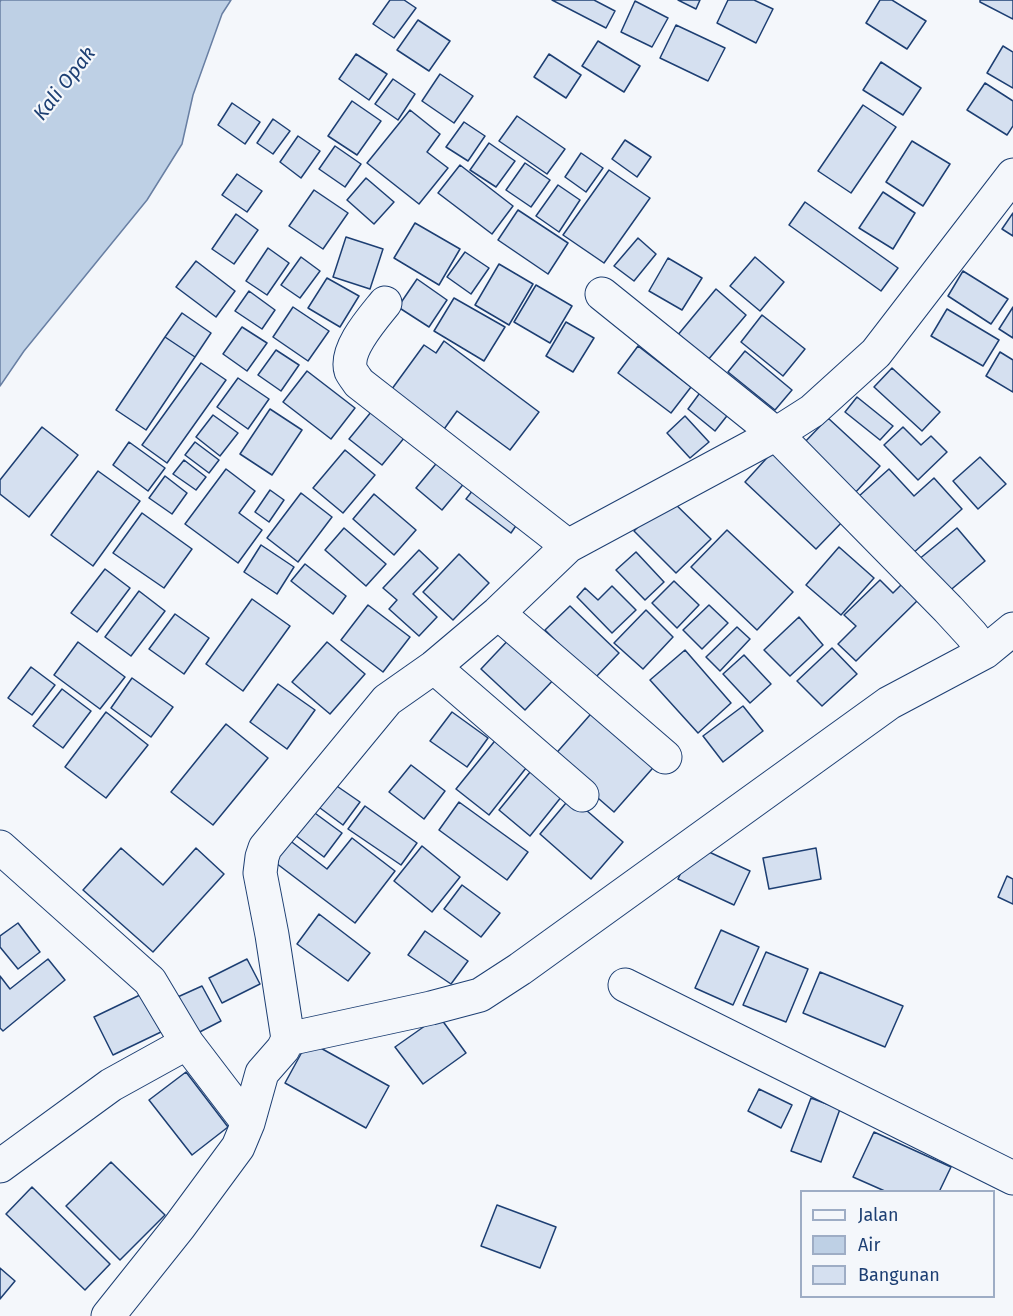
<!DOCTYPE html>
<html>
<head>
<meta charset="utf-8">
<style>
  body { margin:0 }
  #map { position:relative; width:1013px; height:1316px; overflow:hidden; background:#f4f7fb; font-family:"Fira Sans",sans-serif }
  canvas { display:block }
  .legend { position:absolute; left:800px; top:1190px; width:195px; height:108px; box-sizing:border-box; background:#f4f7fb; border:2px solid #9eadc5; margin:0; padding:8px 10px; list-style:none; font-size:18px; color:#1d3f73 }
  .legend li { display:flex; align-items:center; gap:12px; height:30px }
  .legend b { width:30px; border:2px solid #9eadc5 }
</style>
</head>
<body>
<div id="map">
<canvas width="1013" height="1316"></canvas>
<ul class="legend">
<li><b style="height:8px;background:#f4f7fb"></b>Jalan</li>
<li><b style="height:16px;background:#bed0e5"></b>Air</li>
<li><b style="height:16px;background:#d5e0f0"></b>Bangunan</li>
</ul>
</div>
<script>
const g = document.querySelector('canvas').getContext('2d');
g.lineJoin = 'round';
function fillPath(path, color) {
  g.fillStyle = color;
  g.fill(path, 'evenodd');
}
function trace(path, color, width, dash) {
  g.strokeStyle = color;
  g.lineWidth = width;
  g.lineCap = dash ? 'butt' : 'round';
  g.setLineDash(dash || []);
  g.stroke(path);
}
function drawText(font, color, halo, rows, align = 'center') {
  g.font = font + ' "Fira Sans",sans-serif';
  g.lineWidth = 4.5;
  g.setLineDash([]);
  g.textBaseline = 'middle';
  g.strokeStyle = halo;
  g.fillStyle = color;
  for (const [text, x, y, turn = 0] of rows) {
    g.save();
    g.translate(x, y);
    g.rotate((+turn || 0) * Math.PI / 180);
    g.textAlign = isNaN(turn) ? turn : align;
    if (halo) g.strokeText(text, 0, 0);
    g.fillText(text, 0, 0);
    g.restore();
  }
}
const water = new Path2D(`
  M1 0H231L222 14 193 95 182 144 147 200 24 351 0 386V2Z`);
const building = new Path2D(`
  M390 0H404L416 8 394 38 373 24Z
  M552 0H594L615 11 606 28Z
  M678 0H700L696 9Z
  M728 0H754L773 9 756 43 717 23Z
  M880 0H892L926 21 907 49 866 23Z
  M980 0H1013V19L980 2Z
  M635 1 668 18 652 47 621 32Z
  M418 20 450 41 429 71 397 50Z
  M676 25 725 48 708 81 660 58Z
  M598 41 640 66 624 92 582 66Z
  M1003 46 1013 52V88L987 73Z
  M356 54 387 74 369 100 339 79Z
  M549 54 581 75 566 98 534 77Z
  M881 62 921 88 903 115 863 90Z
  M440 74 473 96 454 123 422 101Z
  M393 79 415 94 398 120 375 104Z
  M985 83 1013 101V126L1007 135 967 110Z
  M352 101 381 121 357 155 328 136Z
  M232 103 260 122 245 144 218 125Z
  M863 105 896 127 851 193 818 171Z
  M410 110 440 134 427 152 448 168 419 204 367 163Z
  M517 116 565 149 547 174 499 141Z
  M273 119 290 131 273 154 257 143Z
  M464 122 485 136 468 161 446 147Z
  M298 136 320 151 301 178 280 162Z
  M625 140 651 157 637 177 612 159Z
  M912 141 950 164 923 206 886 182Z
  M489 143 515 161 496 187 470 170Z
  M335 146 361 164 345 187 319 169Z
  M581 153 603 168 586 192 565 177Z
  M525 163 550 180 531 207 506 190Z
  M460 165 513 206 492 234 438 193Z
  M609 170 650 198 604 263 563 235Z
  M237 174 262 191 247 212 222 195Z
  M366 178 394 202 374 224 347 200Z
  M558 185 580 200 559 232 536 216Z
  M314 190 348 213 323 249 289 226Z
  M883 192 915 213 893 249 859 228Z
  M805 202 898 268 881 291 789 225Z
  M518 210 568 243 548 274 498 240Z
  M1013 213V236L1002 229Z
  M236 214 258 230 234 264 212 249Z
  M415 223 460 249 439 285 394 258Z
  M346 237 383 249 370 289 333 277Z
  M638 238 656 254 634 281 614 266Z
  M268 248 289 263 267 295 246 281Z
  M465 252 489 268 471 294 447 277Z
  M301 257 320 271 300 298 281 285Z
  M755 257 784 282 760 311 730 286Z
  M668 258 702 278 682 310 649 291Z
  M196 261 235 291 216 317 176 287Z
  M499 264 533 284 509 325 475 305Z
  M963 271 1008 299 991 324 948 296Z
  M327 278 359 296 340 327 308 308Z
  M417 279 447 300 429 327 398 307Z
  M536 285 572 306 550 343 514 322Z
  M716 289 746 315 702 367 672 342Z
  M249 291 275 310 262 329 235 311Z
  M454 298 505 327 484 361 434 331Z
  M293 307 329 331 308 361 273 337Z
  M1013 307V338L999 329Z
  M947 309 999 340 983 366 931 336Z
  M182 313 211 333 195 357 165 337Z
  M762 315 805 349 783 376 741 342Z
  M566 322 594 338 573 372 546 356Z
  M242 327 267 343 247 371 223 354Z
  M165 337 195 357 146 430 116 410Z
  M444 341 539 412 510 450 457 411 442 432 389 393 424 345 436 353Z
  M638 346 691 387 671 413 618 373Z
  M276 350 299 365 281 391 258 375Z
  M745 351 792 390 775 410 728 372Z
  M1000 352 1013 360V392L986 376Z
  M201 363 226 380 167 463 142 445Z
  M892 368 940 412 922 431 874 387Z
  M307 371 355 408 331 439 283 402Z
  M238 378 269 399 248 429 217 407Z
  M702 390 730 412 715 431 688 409Z
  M857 397 893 426 880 440 845 412Z
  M376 406 409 432 382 465 349 439Z
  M270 409 302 430 272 475 240 454Z
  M213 415 238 433 220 456 196 437Z
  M685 416 709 442 690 458 667 433Z
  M828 418 880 466 853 495 801 446Z
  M42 427 78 455 29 517 0 494V480Z
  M903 427 921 445 931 436 947 452 918 480 884 445Z
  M129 442 165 468 148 491 113 465Z
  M195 442 219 460 209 473 185 455Z
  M775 449 847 517 816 549 745 482Z
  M345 450 375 475 343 513 313 488Z
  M980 457 1006 484 978 509 953 481Z
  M440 459 466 481 442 510 416 488Z
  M184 460 206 477 196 490 173 474Z
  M226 469 255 491 239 513 262 530 238 563 185 524Z
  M889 469 914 496 934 478 962 509 911 555 858 497Z
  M98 471 140 501 93 566 51 535Z
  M165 476 187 493 172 514 149 498Z
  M480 481 524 514 511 533 466 499Z
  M270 490 284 500 269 522 255 512Z
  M301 493 332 517 298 562 267 538Z
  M374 494 416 530 394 555 353 519Z
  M668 497 711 539 676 573 634 531Z
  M142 513 192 549 164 588 113 553Z
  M344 528 386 564 366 586 325 550Z
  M957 528 985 561 947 593 918 560Z
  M727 530 793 592 757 630 691 567Z
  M261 545 294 567 277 594 244 572Z
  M839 547 874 578 841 615 806 585Z
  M419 550 438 568 413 594 437 617 419 636 389 609 397 600 383 588Z
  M636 552 664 582 645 600 616 570Z
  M459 554 489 583 453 620 423 592Z
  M305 564 346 596 333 614 291 581Z
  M105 569 130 588 97 632 71 613Z
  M880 580 893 593 902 584 918 600 856 661 838 644 856 626 844 615Z
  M674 581 699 605 677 628 652 603Z
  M612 586 636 610 612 633 577 597 585 588 598 600Z
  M139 591 165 611 131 656 105 637Z
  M252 599 290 626 243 691 206 664Z
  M368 605 410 637 383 672 341 640Z
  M709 605 728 623 702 649 683 630Z
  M570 606 619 653 594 679 545 630Z
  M646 610 673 637 643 669 614 643Z
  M175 614 209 638 184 674 149 649Z
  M799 617 823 645 790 676 764 650Z
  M737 627 750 639 720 671 706 657Z
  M513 635 557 676 525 710 481 669Z
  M78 642 125 677 100 709 54 675Z
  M327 642 365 674 330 714 292 682Z
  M832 648 857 674 822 706 797 681Z
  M685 650 731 703 698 733 650 680Z
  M744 655 771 684 750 703 723 674Z
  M31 667 55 685 32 715 8 698Z
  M132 678 173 707 151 737 111 708Z
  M278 684 315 710 287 749 250 722Z
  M62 689 91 711 63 748 33 726Z
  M743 706 763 731 723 762 703 736Z
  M597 707 659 761 614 812 552 758Z
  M106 712 148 745 106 798 65 767Z
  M452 712 488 738 467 767 430 741Z
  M226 724 268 758 213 825 171 792Z
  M498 737 530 763 489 815 456 789Z
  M411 765 445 791 424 819 389 792Z
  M535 766 566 791 530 836 499 810Z
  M328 780 360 802 343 825 312 802Z
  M571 797 623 842 591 879 540 834Z
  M459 802 528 852 507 880 439 830Z
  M365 806 417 843 401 865 348 829Z
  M308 808 342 833 324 857 291 832Z
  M284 836 327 869 352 838 395 871 355 923 268 857Z
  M694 845 750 871 734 905 678 879Z
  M422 846 460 877 432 912 394 881Z
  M121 848 163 885 196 848 224 874 153 952 83 890Z
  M816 848 821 879 769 889 763 858Z
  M1007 876 1013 879V904L998 897Z
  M462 885 500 913 481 937 444 909Z
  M319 914 370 953 348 981 297 944Z
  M18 923 40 952 18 969 0 947V936Z
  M721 930 759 947 733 1005 695 988Z
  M425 931 468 961 451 984 408 955Z
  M766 952 808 969 786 1022 743 1005Z
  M48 959 65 980 3 1031 0 1028V976L10 989Z
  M247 959 260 984 222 1003 209 978Z
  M820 972 903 1006 885 1047 803 1013Z
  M202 986 221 1021 190 1037 171 1000Z
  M142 994 161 1032 113 1055 94 1017Z
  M439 1016 466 1053 423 1084 395 1047Z
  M308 1041 389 1086 366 1128 285 1083Z
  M186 1072 228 1127 192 1155 149 1100Z
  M759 1089 792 1105 781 1128 748 1111Z
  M811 1098 840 1109 821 1162 791 1151Z
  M874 1132 951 1167 939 1192H887L853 1177Z
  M111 1162 165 1215 120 1260 66 1206Z
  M32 1187 110 1264 85 1290 6 1214Z
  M497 1205 556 1227 540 1268 481 1246Z
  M0 1268 15 1281 0 1299Z`);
const street = new Path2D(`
  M602 294 776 434 948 609 971 634 985 652
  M385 303C373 318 344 350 351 371 353 375 357 380 359 383L568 546
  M498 613 665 757
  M434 667 582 795
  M0 847 150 981 187 1043 248 1123
  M625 985 1013 1178
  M288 1039 431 1008 480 995 520 969 889 703 985 652 1013 629
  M0 1166 111 1085 187 1043
  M108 1316 179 1227 238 1147 248 1123 262 1073 283 1049 288 1039 272 935 260 873 262 857 265 848 387 700 434 667 498 613 568 546 776 434 812 411 876 353 1013 175`);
const waterNames = [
  ["Kali Opak",65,84,-52]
];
fillPath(water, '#bed0e5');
trace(water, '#687fa3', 1.5);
fillPath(building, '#d5e0f0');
trace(building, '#1d3f73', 1.5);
trace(street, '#1d3f73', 35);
trace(street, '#f4f7fb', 33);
drawText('italic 20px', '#1d3f73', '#f4f7fb', waterNames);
</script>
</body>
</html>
